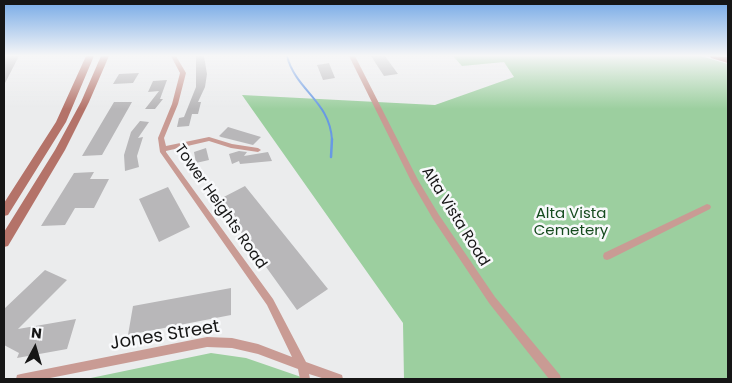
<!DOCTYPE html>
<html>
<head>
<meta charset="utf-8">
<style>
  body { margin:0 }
  #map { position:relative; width:732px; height:383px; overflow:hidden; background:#ebeced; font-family:Poppins,sans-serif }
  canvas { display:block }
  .frame { position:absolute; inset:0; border:5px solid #161616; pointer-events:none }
  .north { position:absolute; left:10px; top:323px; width:50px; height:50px; -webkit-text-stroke:4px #f8f9fb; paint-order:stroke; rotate:6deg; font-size:14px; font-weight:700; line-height:20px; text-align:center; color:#161616 }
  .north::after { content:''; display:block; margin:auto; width:18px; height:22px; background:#161616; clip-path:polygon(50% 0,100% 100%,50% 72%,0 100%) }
</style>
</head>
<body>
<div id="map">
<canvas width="732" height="383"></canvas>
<div class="frame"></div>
<div class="north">N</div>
</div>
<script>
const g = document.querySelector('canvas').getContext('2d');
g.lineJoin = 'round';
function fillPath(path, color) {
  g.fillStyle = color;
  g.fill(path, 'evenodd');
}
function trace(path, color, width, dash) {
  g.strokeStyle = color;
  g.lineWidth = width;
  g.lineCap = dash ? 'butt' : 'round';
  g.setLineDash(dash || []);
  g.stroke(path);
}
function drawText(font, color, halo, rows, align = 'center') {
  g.font = font + ' Poppins,sans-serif';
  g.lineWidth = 5;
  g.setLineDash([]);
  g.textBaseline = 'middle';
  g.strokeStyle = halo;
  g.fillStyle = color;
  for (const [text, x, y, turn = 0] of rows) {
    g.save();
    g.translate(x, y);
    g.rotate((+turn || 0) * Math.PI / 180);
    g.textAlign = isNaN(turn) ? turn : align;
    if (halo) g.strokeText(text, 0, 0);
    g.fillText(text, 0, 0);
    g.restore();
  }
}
const green = new Path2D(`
  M453 56H701L728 64V379H404L403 323 242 95 435 105 514 77 504 62 462 66Z
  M211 353 246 358 307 379H86Z`);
const streamFar1 = new Path2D(`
  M287 56C296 91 330 101 332 140`);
const stream = new Path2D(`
  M331 157 332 139`);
const building = new Path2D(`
  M4 56H19L4 85Z
  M196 56H204L207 74 205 87 198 102H201L198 114H192L189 126 177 127 179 118 184 117 196 87Z
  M371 56H385L398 74 384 76Z
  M329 63 335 78 323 80 317 65Z
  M139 73 133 83 113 84 119 74Z
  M167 80 160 99H163L155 109H145L159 91 148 92 153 81Z
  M114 102H132L102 155 82 156Z
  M140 121 149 122 138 138 143 137 137 156 139 167 125 171 124 155 131 132Z
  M228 127 241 131 261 137 253 145 221 137 219 136Z
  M206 148 209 160 196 163 194 152Z
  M239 151 247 152 244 156 268 152 272 161 240 164 239 161 232 164 229 154Z
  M94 172 90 179H109L94 208H75L65 225 41 226 74 173Z
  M245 186 328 289 297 310 218 200Z
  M168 187 190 227 159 242 139 199Z
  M45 270 67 280 18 329 76 319 67 349 17 358 19 353 4 345V309Z
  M231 288V315L128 335 133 306Z`);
const minor = new Path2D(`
  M171 56H176L186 73 178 104 164 138 166 146 209 137 232 144 258 148 261 150 258 152 231 148 209 141 166 151V152L273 299 306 362 342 375 343 379H325L309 374 310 379H300L298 369 258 354 232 348 207 347 45 379H16L17 375 21 374 207 337 232 338 258 344 292 357 267 305 160 152 158 138 172 104 180 73Z
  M349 56H355L418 180 439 215 495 297 560 375 561 379H549L489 303 433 219 411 181Z
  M707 204 710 205 711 207 710 209 610 259 607 260 604 259 603 256 604 253Z`);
const secondary = new Path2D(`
  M86 56H94L66 122 8 215 4 216V203L56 122Z
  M101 56H109L89 102 65 150 8 246 4 247V232L55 150 81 102Z`);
const primary = new Path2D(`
  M710 56 728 57V63L711 58Z`);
const streetNames = [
  ["Tower Heights Road",220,207,55],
  ["Alta Vista Road",455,217,58]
];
const parkNames = [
  ["Alta Vista",571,214],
  ["Cemetery",571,231]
];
const nearStreetnames = [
  ["Jones Street",165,336,-9]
];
fillPath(green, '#9ccf9f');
trace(streamFar1, '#6899e4', 2);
trace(stream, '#6899e4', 2.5);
fillPath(building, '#b8b7b9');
fillPath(minor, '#c99b94');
fillPath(secondary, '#b47369');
fillPath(primary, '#a4564b');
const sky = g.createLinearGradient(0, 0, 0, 109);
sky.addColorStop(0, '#75a9e6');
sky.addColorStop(0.51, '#f6f6f7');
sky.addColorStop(1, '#f6f6f700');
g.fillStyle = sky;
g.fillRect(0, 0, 732, 109);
drawText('15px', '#161616', '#f8f9fb', streetNames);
drawText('15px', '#154b1e', '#f8f9fb', parkNames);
drawText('18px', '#161616', '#f8f9fb', nearStreetnames);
</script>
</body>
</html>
